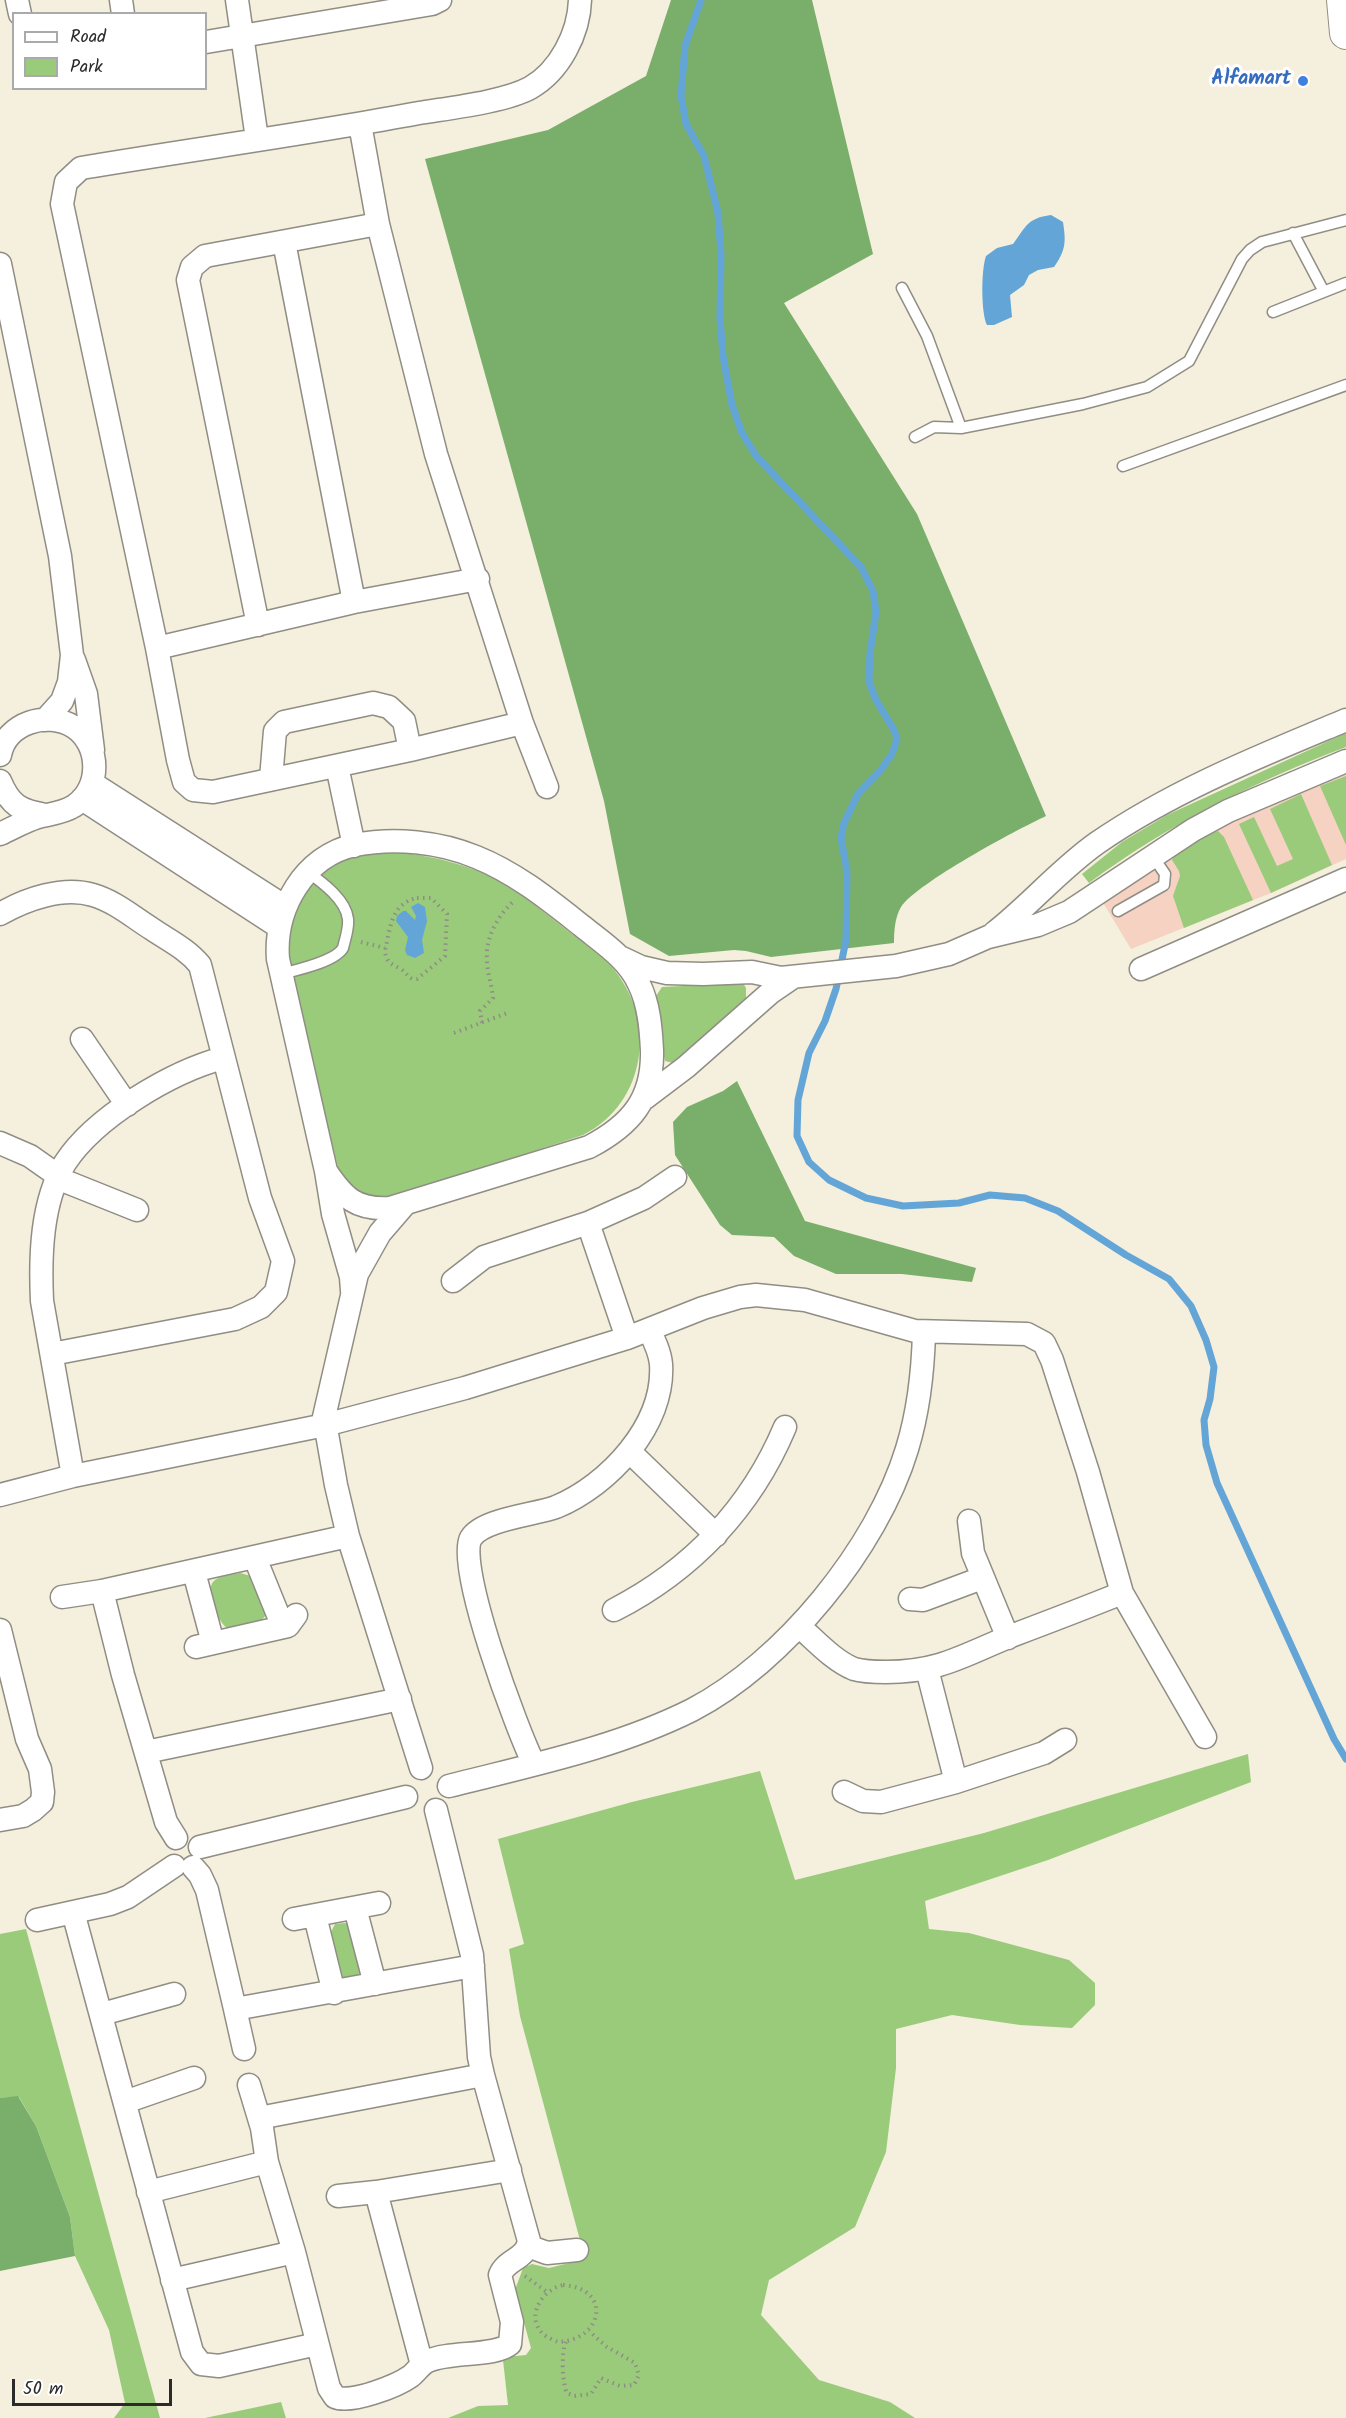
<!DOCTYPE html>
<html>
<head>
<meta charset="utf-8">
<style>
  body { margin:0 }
  #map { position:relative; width:1346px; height:2418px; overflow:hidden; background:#f5efdd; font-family:Kalam,sans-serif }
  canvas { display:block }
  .legend { position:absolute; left:12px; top:12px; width:195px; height:78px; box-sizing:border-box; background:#fff; border:2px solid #aaa; margin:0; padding:8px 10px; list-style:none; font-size:18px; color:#2b2b2b }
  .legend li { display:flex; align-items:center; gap:12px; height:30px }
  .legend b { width:30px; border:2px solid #aaa }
  .scale { position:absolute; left:12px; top:2379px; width:160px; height:27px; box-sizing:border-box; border:3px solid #2b2b2b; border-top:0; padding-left:8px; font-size:18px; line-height:21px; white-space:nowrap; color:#2b2b2b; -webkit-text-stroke:4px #fff; paint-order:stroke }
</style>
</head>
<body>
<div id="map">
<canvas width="1346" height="2418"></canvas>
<ul class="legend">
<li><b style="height:8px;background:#fff"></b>Road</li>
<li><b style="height:16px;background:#99cb7b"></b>Park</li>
</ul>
<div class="scale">50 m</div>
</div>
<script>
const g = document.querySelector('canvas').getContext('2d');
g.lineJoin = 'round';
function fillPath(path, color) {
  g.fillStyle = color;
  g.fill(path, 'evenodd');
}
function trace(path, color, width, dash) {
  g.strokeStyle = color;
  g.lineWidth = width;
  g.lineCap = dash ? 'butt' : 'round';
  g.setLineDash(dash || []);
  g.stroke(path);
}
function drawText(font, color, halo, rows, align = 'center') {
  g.font = font + ' Kalam,sans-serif';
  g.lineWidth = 6;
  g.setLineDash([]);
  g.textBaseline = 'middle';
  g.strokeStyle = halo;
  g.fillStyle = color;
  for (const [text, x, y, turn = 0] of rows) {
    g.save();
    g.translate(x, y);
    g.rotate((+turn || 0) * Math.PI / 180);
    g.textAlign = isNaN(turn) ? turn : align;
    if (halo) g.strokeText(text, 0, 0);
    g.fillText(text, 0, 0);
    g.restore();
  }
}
const built = new Path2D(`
  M1346 765V859L1271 893 1131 949 1099 896 1174 844Z`);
const green = new Path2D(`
  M1346 733V747C1256 781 1167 825 1089 883L1082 874 1122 842 1167 815Z
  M1346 776V845L1320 786Z
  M1301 794 1332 865 1271 893 1239 824 1254 817 1277 866 1293 859 1270 809Z
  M1218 831 1224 837 1253 900 1184 928 1173 896 1180 876 1179 871 1172 860C1182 844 1201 838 1218 831Z
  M404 853C444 858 479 868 514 889 535 905 555 921 576 937 588 946 602 955 611 966 658 1019 647 1103 583 1135L391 1198 363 1197 340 1176 289 967V944L292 922 302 896 327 870 344 859 363 854Z
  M743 983 746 988V1002L717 1028 673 1063 665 1061 662 1048 661 1023 656 1000V996L662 987Z
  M240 1573 251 1576 266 1615 261 1621 229 1629C218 1624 205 1592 213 1582 218 1575 233 1575 240 1573Z
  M1248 1754 1251 1782 1048 1860 925 1901 929 1929 969 1933 1069 1960 1095 1983V2005L1072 2028 1020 2025 952 2015 896 2029V2068L886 2152 855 2227 769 2280 761 2315 819 2380 890 2402 915 2418H448L478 2406 508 2405 503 2360 506 2357 526 2355 531 2348 515 2290 523 2268 532 2264 549 2268 585 2259 520 2016 509 1949 524 1944 498 1839 632 1802 760 1771 795 1880 984 1833Z
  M345 1923 350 1924 362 1976 343 1979 331 1932 335 1924Z
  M26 1929 160 2418H114L125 2403 109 2330 75 2256 70 2217 36 2126 19 2097 0 2098V1934Z
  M281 2402 286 2418H205Z`);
const forest = new Path2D(`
  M671 0H812L873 254 784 303 917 514 1046 816C1016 830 917 883 901 907 895 917 894 931 894 943L771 957 746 951 734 950 669 956 630 934 604 801 425 159 548 130 646 76Z
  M737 1081 805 1221 976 1268 972 1282 902 1274H836L794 1256 774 1237 732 1235 720 1225 675 1155 673 1122 687 1107 723 1091Z
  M18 2096 36 2126 70 2217 75 2256 0 2271V2098Z`);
const water = new Path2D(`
  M1051 215 1063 222C1066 242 1066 250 1054 267L1038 270 1029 275 1024 285 1010 295 1012 317 994 325H987C981 313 981 270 986 256L997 248 1013 244C1026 227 1027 218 1051 215Z
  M418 903 425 907 427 921 422 940 424 953 415 958 407 955 405 950 408 937 396 921 397 916 403 911H406L415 920 416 916 411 907Z`);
const stream = new Path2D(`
  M701 0 685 46 681 96 686 124 704 156 718 213 721 254 720 319 723 356 732 405 742 433 757 457 861 567 873 591 876 612 870 653 869 682 876 700 894 730 897 739 892 754 880 771 858 794 844 823 841 838 847 872 846 940 836 989 825 1021 809 1053 798 1100 797 1136 809 1162 829 1180 866 1198 903 1206 959 1203 990 1195 1025 1198 1058 1211 1126 1255 1169 1279 1191 1306 1206 1340 1214 1367 1210 1399 1204 1420 1206 1445 1217 1483 1334 1739 1346 1759`);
const path = new Path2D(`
  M417 898H431L447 914 445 956 417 979H413C407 977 407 973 401 969 392 964 386 963 385 951 390 929 391 903 417 898Z
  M361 942 385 948
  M482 1023 480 1011 493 998C492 985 487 973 487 960 485 938 498 915 514 901
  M454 1033 510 1012
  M525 2276 547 2292
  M563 2285C612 2288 604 2340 558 2342 553 2340 546 2337 542 2333 525 2314 544 2289 563 2285Z
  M566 2342C561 2351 562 2383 567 2393L574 2396 591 2394 601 2378 620 2386 634 2385 639 2375 635 2363 607 2347 589 2331`);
const service = new Path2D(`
  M1293 233 1323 290
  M902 288 927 336 961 428
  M1273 312 1346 283
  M915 437 934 427 961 428 1083 404 1147 387 1189 361 1242 259 1250 250 1262 242 1346 220
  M1123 466 1346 385
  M1118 911 1164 885 1165 874 1152 855
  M281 974C296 970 335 962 343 948 345 939 349 929 348 919 346 900 323 883 308 872`);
const minor = new Path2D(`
  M17 0 20 14
  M121 0 123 14
  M237 0 257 139
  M206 42 432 4 440 0
  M360 124 378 224 436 454 522 723 410 750 213 792 193 790 184 782 178 760 157 648 62 204 66 182 81 168C194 149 307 134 419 113 449 108 504 102 530 88 560 71 579 33 580 0
  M284 242 354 602
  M0 264 60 556 72 655 69 682 62 701 45 720
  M258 625 188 280 192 267 205 256 378 224
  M157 648 354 602 478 579
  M74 660 86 694 93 750
  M522 723 547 787
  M0 755C6 723 48 710 74 727 101 745 101 789 74 806 63 813 50 814 38 817 25 821 13 828 0 834
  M337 766 354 846
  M271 779 275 731 284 722 373 703 389 707 404 721 410 750
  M0 781C10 805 20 811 46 815
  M92 783 284 906
  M82 799 279 927
  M0 914C26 899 63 886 93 895 114 901 133 917 152 929 168 940 187 949 200 965L260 1198 283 1261 276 1292 261 1307 235 1319 52 1354
  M994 933C1030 905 1059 870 1097 843 1174 790 1260 756 1346 720
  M622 958 641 967 667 973 703 974 752 972 781 978 896 966 949 954 988 937 1038 925 1069 912 1193 830 1228 811 1346 761
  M1141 969 1346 879
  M82 1039 127 1105
  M645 1098 686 1067 770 993 792 978
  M0 1143 30 1156 67 1182 137 1210
  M326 1171C344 1198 356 1210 390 1208L589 1147C631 1125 653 1099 652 1051 651 1029 649 1004 639 984 628 959 603 943 582 926 549 900 516 873 476 857 440 842 394 837 355 845 304 856 274 909 278 959L326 1171 333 1214 351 1277 352 1291
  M405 1204 380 1233 357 1274 324 1417 336 1485 348 1536 421 1768
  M588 1223 644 1198 675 1177
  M453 1281 484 1257 588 1223 627 1338
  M630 1452 716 1535
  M73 1476 42 1301C40 1257 41 1202 65 1163 95 1117 171 1072 223 1058
  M0 1495 73 1476 325 1425 465 1388 627 1338 703 1308 740 1297 756 1295 805 1300 915 1331 1027 1334 1044 1343 1052 1360 1088 1472 1122 1593 1205 1737
  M969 1521 973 1553 1008 1638
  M255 1558 283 1627
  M194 1572 213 1643
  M102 1591 123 1675 166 1822 176 1838
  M62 1597 102 1591 348 1536
  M910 1599 923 1600 982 1578
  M614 1610C692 1570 751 1508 785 1427
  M800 1627C816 1641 834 1661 854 1669 864 1672 875 1672 886 1672 940 1672 964 1655 1011 1636 1048 1622 1085 1608 1122 1593
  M0 1630 27 1739 40 1769 43 1792 42 1802 33 1810 23 1816 0 1820
  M196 1647 288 1626 296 1615
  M927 1669 956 1782
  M146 1752 400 1699
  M534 1764C518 1733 455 1564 471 1538 483 1519 534 1515 556 1507 609 1485 665 1425 661 1364 660 1352 654 1340 649 1330
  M449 1786C531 1765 616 1748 692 1710 784 1662 877 1548 907 1449 919 1410 923 1372 924 1332
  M844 1792 863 1801 881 1802 956 1782 1044 1753 1065 1740
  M200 1847 406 1797
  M193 1867 200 1875 207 1890 235 2009 473 1966
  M355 1908 375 1984
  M73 1912 192 2352 201 2364 219 2366 317 2344
  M315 1916 334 1993
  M294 1919 379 1903
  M37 1920 110 1904 128 1897 174 1866
  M235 2009 244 2049
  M102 2014 174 1994
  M249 2085 262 2128 267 2162 294 2252 329 2388 335 2397C351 2404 397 2386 411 2376 417 2371 421 2364 428 2361 449 2351 495 2357 510 2344L512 2322 500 2275C506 2259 526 2260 529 2241L483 2075
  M125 2102 194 2078
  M259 2118 483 2075 479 2057 472 1955 436 1810
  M148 2192 267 2162
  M338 2196 376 2192
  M528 2246 547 2253 577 2250
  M172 2280 294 2252
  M422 2365 376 2192 510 2170`);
const secondary = new Path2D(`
  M1343 0 1346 33`);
const markers = [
  [1303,81,6,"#3f7fe0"]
];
const shopNames = [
  ["Alfamart",1291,81]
];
fillPath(built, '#f5d2c2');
fillPath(green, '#99cb7b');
fillPath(forest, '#7aaf6b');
fillPath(water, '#64a5d7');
trace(stream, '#64a5d7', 7);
trace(service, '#908d84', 13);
trace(minor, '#908d84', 25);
trace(secondary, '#908d84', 34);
trace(path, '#908d84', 4, [1.5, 4.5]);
trace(service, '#fff', 10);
trace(minor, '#fff', 22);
trace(secondary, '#fff', 32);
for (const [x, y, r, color] of markers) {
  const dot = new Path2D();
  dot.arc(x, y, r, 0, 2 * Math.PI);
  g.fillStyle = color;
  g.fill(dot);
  trace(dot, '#fff', 2);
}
drawText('bold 20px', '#366cbe', '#fff', shopNames, 'right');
</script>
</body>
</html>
